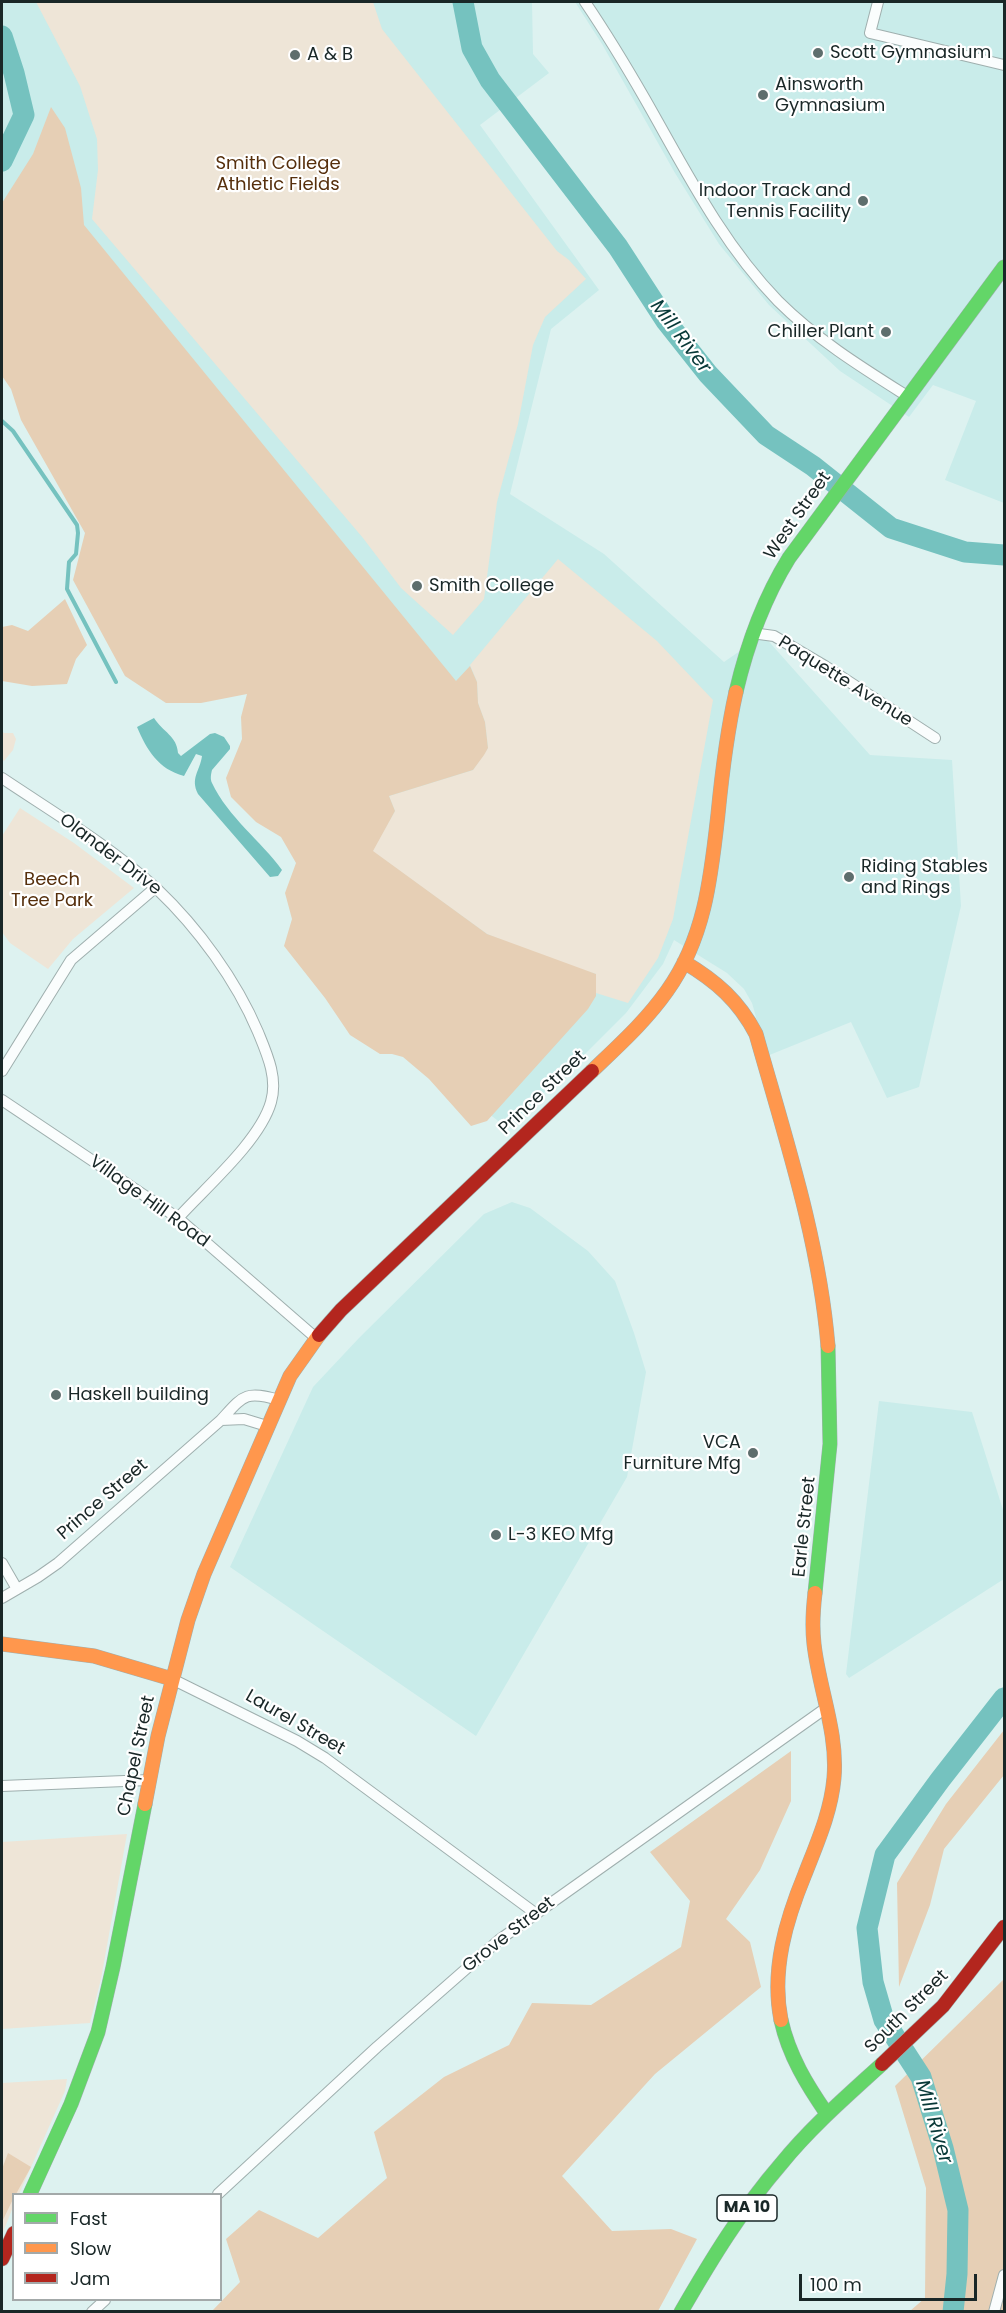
<!DOCTYPE html>
<html>
<head>
<meta charset="utf-8">
<style>
  body { margin:0 }
  #map { position:relative; width:1006px; height:2313px; overflow:hidden; background:#ddf2f0; font-family:Poppins,sans-serif }
  canvas { display:block }
  .frame { position:absolute; inset:0; border:3px solid #192727; pointer-events:none }
  .legend { position:absolute; left:12px; top:2193px; width:210px; height:108px; box-sizing:border-box; background:#fff; border:2px solid #a3a9a9; margin:0; padding:8px 10px; list-style:none; font-size:18px; color:#192727 }
  .legend li { display:flex; align-items:center; gap:12px; height:30px }
  .legend b { width:30px; border:2px solid #a3a9a9 }
  .scale { position:absolute; left:799px; top:2274px; width:178px; height:27px; box-sizing:border-box; border:3px solid #192727; border-top:0; padding-left:8px; font-size:18px; line-height:21px; white-space:nowrap; color:#192727; -webkit-text-stroke:4px #fff; paint-order:stroke }
</style>
</head>
<body>
<div id="map">
<canvas width="1006" height="2313"></canvas>
<div class="frame"></div>
<ul class="legend">
<li><b style="height:8px;background:#63d668"></b>Fast</li>
<li><b style="height:8px;background:#ff974d"></b>Slow</li>
<li><b style="height:8px;background:#b3261e"></b>Jam</li>
</ul>
<div class="scale">100 m</div>
</div>
<script>
const g = document.querySelector('canvas').getContext('2d');
g.lineJoin = 'round';
function fillPath(path, color) {
  g.fillStyle = color;
  g.fill(path, 'evenodd');
}
function trace(path, color, width, dash) {
  g.strokeStyle = color;
  g.lineWidth = width;
  g.lineCap = dash ? 'butt' : 'round';
  g.setLineDash(dash || []);
  g.stroke(path);
}
function drawText(font, color, halo, rows, align = 'center') {
  g.font = font + ' Poppins,sans-serif';
  g.lineWidth = 4.5;
  g.setLineDash([]);
  g.textBaseline = 'middle';
  g.strokeStyle = halo;
  g.fillStyle = color;
  for (const [text, x, y, turn = 0] of rows) {
    g.save();
    g.translate(x, y);
    g.rotate((+turn || 0) * Math.PI / 180);
    g.textAlign = isNaN(turn) ? turn : align;
    if (halo) g.strokeText(text, 0, 0);
    g.fillText(text, 0, 0);
    g.restore();
  }
}
const built = new Path2D(`
  M2 2H532L533 54 549 73 480 125 599 290 551 329 510 494 604 554 724 662 763 635 870 755 952 760 961 906 919 1087 887 1098 851 1022 767 1056 752 1003 744 989 727 973 674 940 663 964 626 1013 573 1066 506 1127 316 980 359 821 2 370Z
  M575 2H1004V503L945 480 976 401 933 385 909 417 840 371 769 305 719 244 675 173 602 44Z
  M512 1202 530 1208 588 1251 615 1281 634 1333 646 1372 627 1477 476 1736 230 1567 313 1387 359 1338 484 1214Z
  M879 1401 972 1412 1004 1513V1579L849 1678 846 1674Z`);
const green = new Path2D(`
  M36 2H373L382 29 557 251 569 260 586 279 545 317 533 345 518 424 497 502 484 599 453 635 401 588 363 538 92 219 98 170 97 139 80 86Z
  M558 559 657 641 713 700 673 919 658 958 628 1003 596 993V974L556 962 487 934 372 851 395 811 389 796 473 770 488 748 485 722 478 703 477 682 470 665Z
  M2 731 4 733H13L16 739 13 750 4 761 2 759Z
  M20 808 74 843 134 888 73 939 48 969 10 943 2 932V836Z
  M127 1834 101 1979 90 2023 2 2029V1842Z
  M67 2079 65 2091 19 2194H14L13 2207 2 2235V2083Z`);
const forest = new Path2D(`
  M51 107 65 128 81 188 84 225 456 681 470 666 477 682 478 703 485 722 488 748 484 755 473 770 389 796 395 811 373 851 487 934 596 974V996L588 1009 487 1121 471 1126 429 1079 403 1057 392 1054H380L350 1035 325 998 284 946 292 919 285 893 296 863 281 837 256 822 231 797 226 778 242 739 241 717 247 694 201 703H166L125 676 73 580 85 533 21 420 11 389 2 376V203L33 154Z
  M65 599 87 645 76 659 67 684 32 686 2 681V627L12 625 28 631Z
  M1004 1730V1775L944 1849 930 1905 899 1987 897 1883 946 1804Z
  M791 1751V1801L760 1870 726 1919 750 1942 761 1987 655 2074 562 2176 612 2231 671 2229 697 2239 658 2311H212L240 2282 226 2239 259 2210 318 2238 387 2178 374 2132 444 2077 509 2045 532 2003 591 2005 681 1947 690 1901 650 1852Z
  M1004 1979V2311H910L925 2298 926 2188 895 2086Z
  M8 2153 31 2167 16 2194H14L13 2199 2 2222V2169Z`);
const water = new Path2D(`
  M154 718C163 732 177 736 178 753L181 756 210 734 215 733 224 737 230 746V749L212 770C211 774 210 779 212 783 228 817 261 841 282 870L278 876 270 877 198 794C190 778 200 771 202 756L196 754 184 776C158 769 147 750 137 727Z`);
const stream = new Path2D(`
  M2 421 13 431 77 525 78 533 76 554 69 562 67 589 116 682`);
const river = new Path2D(`
  M463 2 472 48 490 80 618 247 666 321 708 374 766 435 813 466 891 528 965 552 1004 555
  M2 36 14 73 24 115 2 161
  M953 2312 957 2274 958 2210 943 2148 921 2077 884 2020 873 1982 867 1928 885 1855 940 1780 1004 1698`);
const street = new Path2D(`
  M585 2C606 33 626 66 645 99 685 169 721 242 778 301 816 339 861 367 907 396
  M878 2 870 33 1004 65
  M752 633 774 636 825 666 935 738
  M2 778C54 813 110 846 157 889 198 928 236 980 258 1032 267 1054 278 1078 271 1102 260 1141 205 1188 178 1218
  M2 1071 71 960 155 888
  M2 1100 178 1218 316 1338
  M221 1420 244 1419 267 1426
  M2 1563 17 1589
  M2 1598 38 1577 58 1563 221 1420C243 1396 245 1390 279 1400
  M172 1679 297 1741 325 1758 535 1913
  M2 1786 149 1780
  M218 2194 377 2047 499 1940 826 1708
  M92 2312 105 2300
  M994 2312 1004 2275`);
const fast = new Path2D(`
  M736 692C747 645 763 600 789 558L1004 267
  M815 1593 830 1444 828 1346
  M781 2020C789 2056 807 2085 827 2114
  M30 2194 71 2104 98 2032 113 1967 145 1804
  M681 2312C711 2260 742 2209 781 2164 811 2127 847 2096 882 2064`);
const slow = new Path2D(`
  M684 962C716 981 739 1001 756 1034 785 1137 819 1239 828 1346
  M592 1071C618 1046 646 1021 667 991 705 938 711 877 718 814 722 773 727 732 736 692
  M2 1644 94 1656 172 1679
  M145 1804 158 1736 188 1620 204 1574 290 1376 319 1335
  M781 2020C771 1970 786 1920 805 1874 817 1843 831 1812 834 1778 838 1732 819 1689 814 1644 812 1627 813 1610 815 1593`);
const jam = new Path2D(`
  M319 1335 341 1310 592 1071
  M882 2064 943 2006 1004 1927
  M2 2259 14 2233`);
const markers = [
  [818,53,6,"#5e6e6d"],
  [295,55,6,"#5e6e6d"],
  [763,95,6,"#5e6e6d"],
  [863,201,6,"#5e6e6d"],
  [886,332,6,"#5e6e6d"],
  [417,586,6,"#5e6e6d"],
  [849,877,6,"#5e6e6d"],
  [56,1395,6,"#5e6e6d"],
  [753,1453,6,"#5e6e6d"],
  [496,1535,6,"#5e6e6d"]
];
const shields = [
  [747,2208,60]
];
const shieldNames = [
  ["MA 10",747,2208]
];
const poiNames = [
  ["Scott Gymnasium",830,53],
  ["A & B",307,55],
  ["Ainsworth",775,85],
  ["Gymnasium",775,106],
  ["Indoor Track and",851,191,"right"],
  ["Tennis Facility",851,212,"right"],
  ["Chiller Plant",874,332,"right"],
  ["Smith College",429,586],
  ["Riding Stables",861,867],
  ["and Rings",861,888],
  ["Haskell building",68,1395],
  ["VCA",741,1443,"right"],
  ["Furniture Mfg",741,1464,"right"],
  ["L-3 KEO Mfg",508,1535]
];
const parkNames = [
  ["Smith College",278,164],
  ["Athletic Fields",278,185],
  ["Beech",52,880],
  ["Tree Park",52,901]
];
const streetNames = [
  ["West Street",798,516,-55],
  ["Paquette Avenue",845,682,32],
  ["Olander Drive",110,855,37],
  ["Prince Street",543,1093,-44],
  ["Village Hill Road",149,1202,36],
  ["Prince Street",103,1500,-41],
  ["Earle Street",805,1527,-84],
  ["Laurel Street",295,1723,30],
  ["Chapel Street",137,1756,-78],
  ["Grove Street",509,1935,-38],
  ["South Street",907,2012,-45]
];
const waterNames = [
  ["Mill River",680,337,53],
  ["Mill River",933,2122,73]
];
fillPath(built, '#c9ecea');
fillPath(green, '#eee5d7');
fillPath(forest, '#e6cfb5');
fillPath(water, '#75c2bf');
trace(stream, '#75c2bf', 4);
trace(river, '#75c2bf', 21);
trace(street, '#9fafae', 12);
trace(fast, '#9fafae', 15);
trace(slow, '#9fafae', 15);
trace(jam, '#9fafae', 15);
trace(street, '#fafdfd', 10);
trace(fast, '#63d668', 14);
trace(slow, '#ff974d', 14);
trace(jam, '#b3261e', 14);
for (const [x, y, r, color] of markers) {
  const dot = new Path2D();
  dot.arc(x, y, r, 0, 2 * Math.PI);
  g.fillStyle = color;
  g.fill(dot);
  trace(dot, '#fff', 2);
}
for (const [x, y, w] of shields) {
  const box = new Path2D();
  box.roundRect(x - w / 2, y - 13, w, 26, 4.5);
  g.fillStyle = '#fff';
  g.fill(box);
  trace(box, '#192727', 1.5);
}
drawText('bold 16px', '#192727', null, shieldNames);
drawText('18px', '#192727', '#fff', poiNames, 'left');
drawText('18px', '#562f0c', '#fff', parkNames);
drawText('18px', '#192727', '#fff', streetNames);
drawText('italic 20px', '#083938', '#fff', waterNames);
</script>
</body>
</html>
